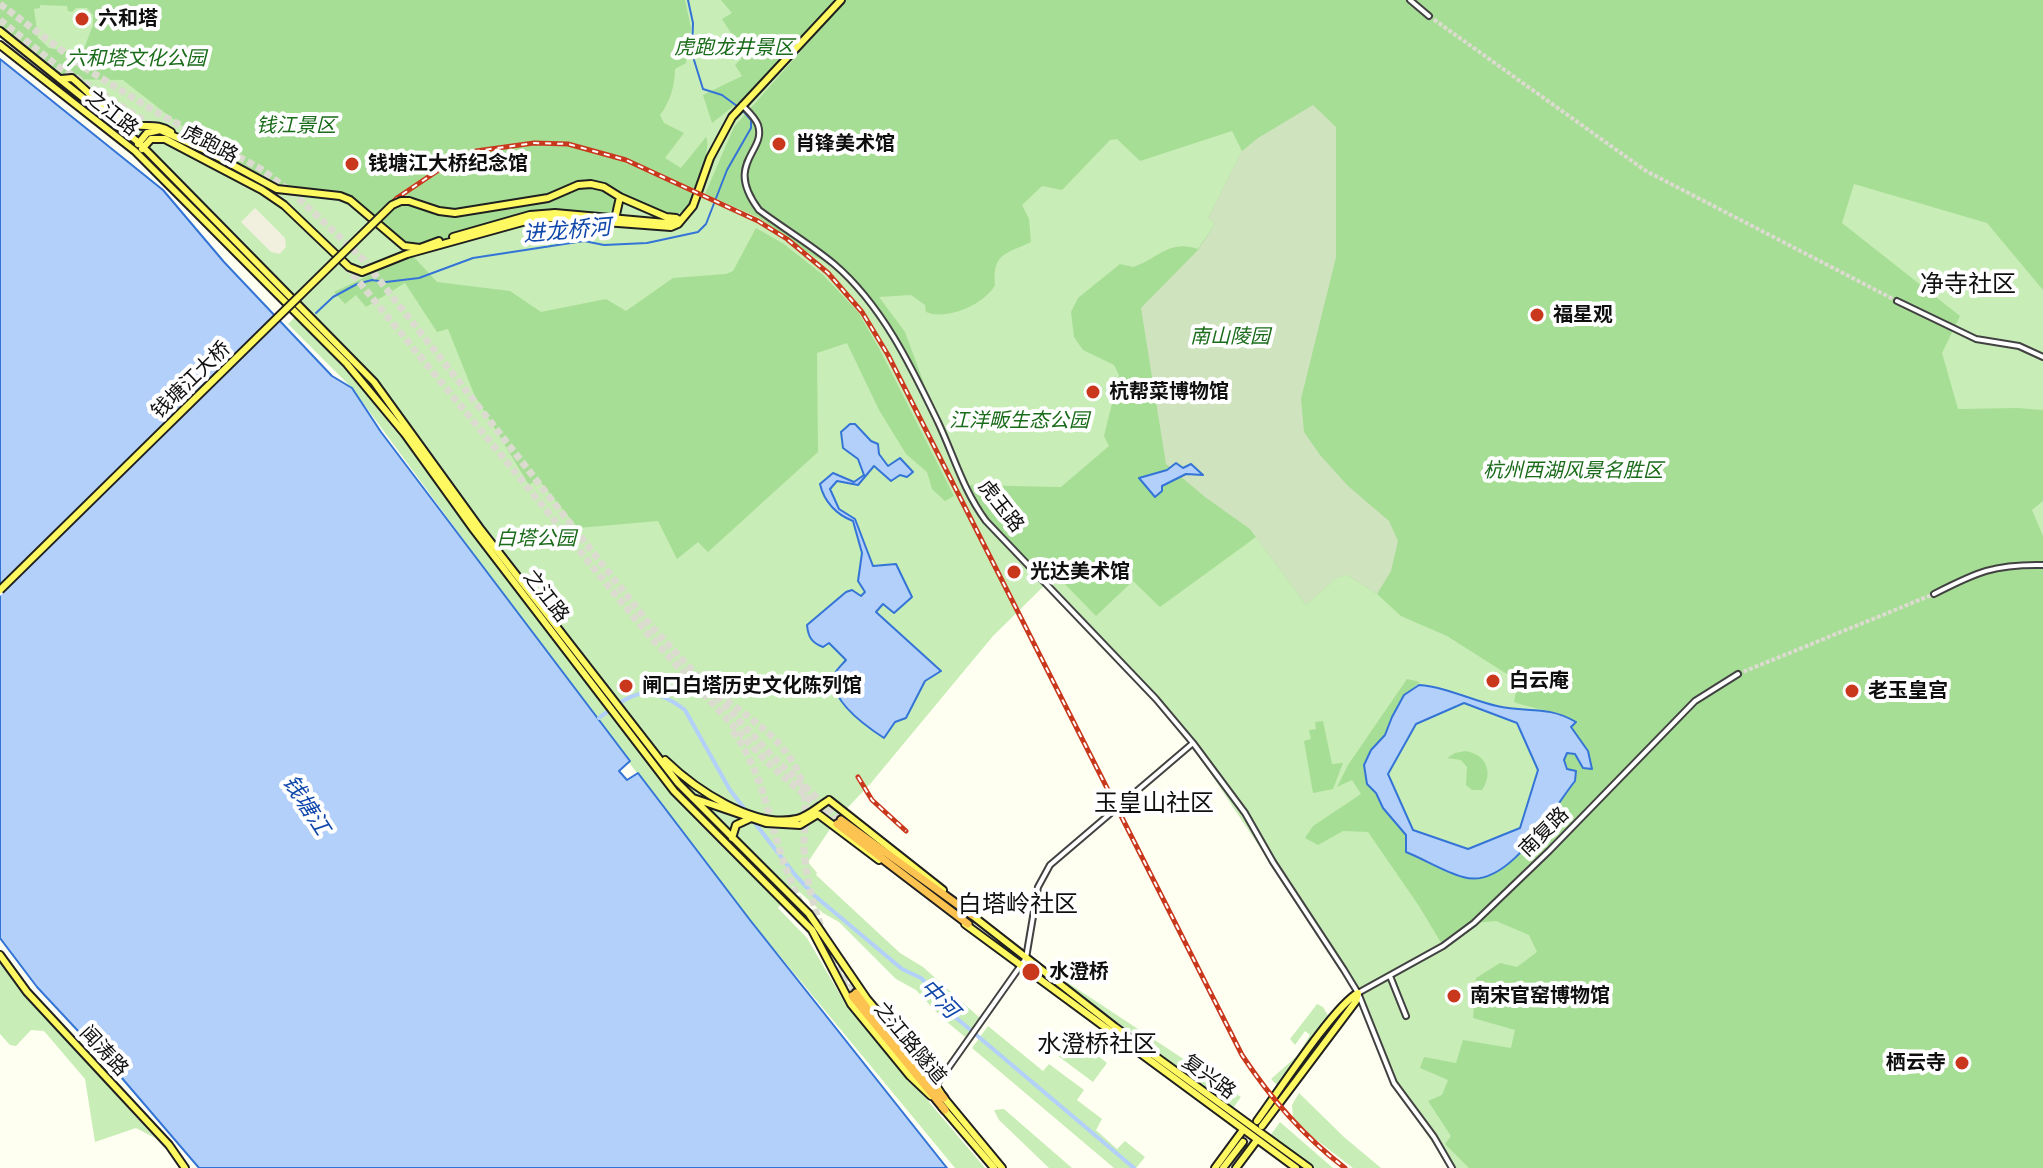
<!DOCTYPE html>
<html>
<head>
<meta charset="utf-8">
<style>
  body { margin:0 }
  canvas { display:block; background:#fffff1 }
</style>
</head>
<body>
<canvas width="2043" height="1168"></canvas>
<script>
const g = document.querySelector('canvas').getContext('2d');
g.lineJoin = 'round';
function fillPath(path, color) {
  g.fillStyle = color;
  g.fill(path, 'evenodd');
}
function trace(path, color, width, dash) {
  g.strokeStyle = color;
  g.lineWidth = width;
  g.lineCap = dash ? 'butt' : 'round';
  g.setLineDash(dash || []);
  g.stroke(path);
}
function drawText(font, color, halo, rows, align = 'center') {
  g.font = font + ' "Crimson Pro","Noto Sans SC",serif';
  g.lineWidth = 8;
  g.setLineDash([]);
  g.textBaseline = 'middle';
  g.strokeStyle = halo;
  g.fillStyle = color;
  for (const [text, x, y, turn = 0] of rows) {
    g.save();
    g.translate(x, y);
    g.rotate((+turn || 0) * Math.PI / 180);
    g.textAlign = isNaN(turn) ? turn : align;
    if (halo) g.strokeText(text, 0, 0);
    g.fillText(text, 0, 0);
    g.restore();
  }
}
const green = new Path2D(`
  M0 0H2043V1168H1449L1398 1091 1361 1004 1347 978 1183 732 1049 581 993 636 871 783 836 820 808 862 817 873 816 875 900 953 923 967 980 1018 965 1037 941 1017 916 990 896 979 839 922 823 913 793 886 778 908 807 938 845 1003 985 1168H955L732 898 580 698 352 388 288 324 297 315 369 397 400 437 364 386 307 321Z
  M1032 959 1241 1097 1233 1108Z
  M0 963 35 1006 155 1138 136 1128 95 1142 85 1079 44 1031 31 1030 16 1046 10 1045 0 1034Z
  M1317 1004 1323 1007 1330 1019 1278 1086 1271 1079 1297 1056 1310 1035 1305 1031 1295 1045 1290 1039Z
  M988 1026 1043 1071 1049 1064 1084 1090 1077 1100 1102 1119 1096 1130 1117 1149 1125 1141 1145 1157 1136 1168H1114L972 1048Z
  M1073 1036 1107 1063 1093 1082 1058 1056Z
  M1299 1093 1344 1137 1381 1168H1353L1310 1135 1293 1117 1292 1105Z
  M1004 1109 1072 1168H1049L999 1120 994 1110Z
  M1280 1122 1333 1168H1312L1270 1136Z`);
const forest = new Path2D(`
  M0 0H685L691 28 686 63 675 69C675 85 670 102 660 115L664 123 684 133 665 158 681 168 706 137C712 148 695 201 684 210 679 214 672 215 666 217L618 196 607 220 558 215 408 253 350 200 277 189 238 168 235 161 178 123 123 80 61 79 0 31ZM40 5 67 6 68 11 72 12 76 8H87L93 15V25L82 54 49 48 38 38 34 9 40 8Z
  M721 0H837L763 83 712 123 703 95 742 76 735 65 741 59 738 51 730 52 727 38 733 36 722 19 732 13Z
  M846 0H2043V290L1987 223 1854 184 1842 223 1960 316 1942 353 1958 409 2018 408 2043 410V501L2032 510 2043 536V1168H1469L1445 1144 1451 1136 1428 1101 1442 1095 1448 1080 1420 1068 1424 1057 1456 1063 1463 1040 1511 1048 1515 1030 1473 1018 1476 978 1500 963 1517 967 1537 952 1529 935 1496 921 1474 923 1443 946 1419 906 1368 832 1343 831 1318 845 1305 838 1313 826 1361 794 1352 780 1337 787 1348 765 1407 679 1420 682 1404 695 1392 717 1385 735 1371 750 1367 784 1376 793 1382 807 1406 835V852C1424 860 1444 873 1463 877 1509 889 1550 812 1575 781L1564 760 1567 753 1575 754 1583 768 1588 751 1571 727 1576 722C1555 710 1537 710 1514 702L1518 681 1447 636 1401 616 1377 594 1347 575 1336 578 1306 605 1256 537 1160 607 1133 581 1096 616 1058 577 1034 569 986 521 963 485 1061 487 1109 446 1104 436 1119 375 1114 365 1083 350 1074 337 1071 312 1078 298 1120 264 1133 267C1158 259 1169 239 1198 249L1215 224 1208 218 1242 151 1232 131 1140 161 1117 139 1110 140 1062 190 1042 186 1022 205 1029 219 1031 242C1006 254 992 253 995 285 985 304 947 321 926 312L925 305 911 295 879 297 905 332 926 389V398L901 347 879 315 835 265 815 257 758 217 705 194 734 127Z
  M756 228 784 244 823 275 858 312 880 350 954 496 945 501 932 489 927 472 906 454 879 410 847 343 817 353 818 452 708 552 698 542 677 559 658 521 578 528 538 479 529 485 474 394 448 329 437 332 405 283 366 307 356 295 345 304 334 292 412 255 437 282 510 291 541 312 606 299 626 311 673 278 726 274 733 271Z
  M1323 721 1332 764 1343 763 1333 789 1313 793 1304 741 1311 739 1309 730 1316 729 1315 722Z
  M1465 751C1486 754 1494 772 1482 790H1472L1466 785 1467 767 1461 760 1447 758 1455 753Z`);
const cemetery = new Path2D(`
  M1313 105 1336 127V257L1301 399 1304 432 1320 455 1348 486 1389 521 1398 541 1391 571 1377 594 1347 575 1336 578 1306 605 1250 529 1205 497 1166 464 1141 308 1198 250 1215 224 1208 218 1242 151 1258 138Z`);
const plaza = new Path2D(`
  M255 208 285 238 286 247 280 254 271 252 241 222Z`);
const water = new Path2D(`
  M0 59 163 190 224 262 332 376 352 388 381 432 630 761 619 771 627 780 638 773 750 920 947 1168H199L121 1077 37 987 0 938Z
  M850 424H855L871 441 878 444 879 454 888 466 900 458 913 472 907 477 900 475 891 481 874 466 858 485 837 481 830 489 839 509 855 519 873 566 896 564 912 597 894 613 883 604 876 612 941 671 925 681 906 718 895 722 884 738C867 727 835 704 833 681 833 672 841 666 846 660L829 643 823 647C812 643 808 637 807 625L846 592 852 590 861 596 865 592 858 581 862 553 853 521C837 515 824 502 820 484L833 473 854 482 864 475 858 459 843 448 841 432Z
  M1176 463 1183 468 1191 464 1203 475 1186 474 1162 486V491L1155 497 1139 478 1167 470Z
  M1419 685C1446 687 1471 700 1497 706 1527 713 1547 705 1576 722L1571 727 1588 751 1592 769 1583 768 1575 754 1567 753 1564 760 1567 769 1576 771 1575 781C1551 811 1508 891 1463 877 1444 872 1424 859 1406 852V835L1383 808 1376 793 1367 784 1364 765 1371 750 1385 735 1392 717 1404 695ZM1464 703 1517 723 1538 770 1520 828 1468 849 1413 830 1388 774 1416 724Z`);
const pier = new Path2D(`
  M278 311 283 316 0 596V586Z`);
const stream = new Path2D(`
  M688 0 693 23 692 53
  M694 60 703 89 722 95 737 106
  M316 313 333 297 357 284 372 280 386 282 419 278 473 258 584 241 604 245 647 243 698 232 706 224 727 170 751 128V120L743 111`);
const canal = new Path2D(`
  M599 718C632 693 647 681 685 710L730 790 747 812
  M754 822 796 876 815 896 902 969 921 978 938 995 948 1011 1134 1168`);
const minorTunnel = new Path2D(`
  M1429 16 1646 171 1897 301
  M1738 674 1934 594`);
const majorTunnel = new Path2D(`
  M1249 1145 1262 1126`);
const highwayTunnel = new Path2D(`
  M0 4 85 68 156 112 261 169 295 195 362 258 650 625 774 758 841 820
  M0 20 59 67 156 128
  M170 136 193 151
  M346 266 647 633 766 761 837 824
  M718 694C749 718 790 742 802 783 808 803 804 824 804 845 805 877 813 905 824 935
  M733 731C758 767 765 800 777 841 786 873 800 904 815 933
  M835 956 856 993
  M837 972 852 996`);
const minor = new Path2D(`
  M1410 0 1429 16
  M742 105C748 111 755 117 758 125 767 152 723 162 759 210 783 228 810 244 834 264 882 305 911 366 938 422 954 456 963 490 986 521L1156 699 1193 743 1245 813 1273 862 1344 970 1358 993 1394 1083 1434 1137 1452 1168
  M1897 301 1976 339 2019 346 2043 357
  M1934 594C1977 572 1994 564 2043 565
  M1390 976 1406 1016
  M1358 993 1443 946 1474 923 1549 851 1695 701 1738 674
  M937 1084 1026 958 1038 887 1050 865 1193 743`);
const major = new Path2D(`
  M0 31 138 142 374 382 479 527 678 783 809 914 867 999 922 1064 944 1098 1002 1168
  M0 45 135 151 347 364 405 434 474 530 674 791 812 930 851 1004 910 1076 931 1096
  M61 79 72 78C89 92 108 114 128 123 144 130 155 121 171 132
  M138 144 147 133 160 130 205 150 277 189 340 196 350 200 404 246 420 248 439 241
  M142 149 151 139H165L262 190 284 205 349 267 362 272 407 254 526 221 552 218 671 227 678 224 693 206 710 158 732 117 841 0
  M409 201 439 211 455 213 548 198 578 185 591 184 604 187 620 197 666 217 676 218
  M615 219 620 197
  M453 237 530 215 555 213 666 223 678 219
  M665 760C695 789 753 829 797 819 809 816 819 806 829 800
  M693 798 766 823 800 825 818 814 879 860
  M829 800 943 890
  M732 838 736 825 749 819
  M969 913 1115 1027 1309 1168
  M965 924 1296 1168
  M0 955 27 992 169 1145 185 1168
  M942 1107 994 1168
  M1257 1121C1277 1094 1334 1006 1358 993
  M1262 1126 1356 1001 1358 993
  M1215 1168 1243 1130
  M1223 1168 1243 1142
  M1236 1168 1257 1140`);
const highway = new Path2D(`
  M841 820 972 915
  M837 824 968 924
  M856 993 881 1027 944 1098
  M852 996 945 1110`);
const rail = new Path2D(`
  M0 590 397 198 455 159 476 151 534 143 568 144 626 160 758 221 787 239 828 273 862 312 888 355 1242 1055C1271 1099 1303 1136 1345 1168
  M858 777 872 800 906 831`);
const majorBridge = new Path2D(`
  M0 590 392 205 401 201H409`);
const markers = [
  [82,19,8,"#c9381d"],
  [779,144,8,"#c9381d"],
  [352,164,8,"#c9381d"],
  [1537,315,8,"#c9381d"],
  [1093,392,8,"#c9381d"],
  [1014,572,8,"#c9381d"],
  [1493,681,8,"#c9381d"],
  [626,686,8,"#c9381d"],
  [1852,691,8,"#c9381d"],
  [1031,972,10,"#c9381d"],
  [1454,996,8,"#c9381d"],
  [1962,1063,8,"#c9381d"]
];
const poiNames = [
  ["六和塔",98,19],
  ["肖锋美术馆",795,144],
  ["钱塘江大桥纪念馆",368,164],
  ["福星观",1553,315],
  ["杭帮菜博物馆",1109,392],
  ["光达美术馆",1030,572],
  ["白云庵",1509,681],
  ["闸口白塔历史文化陈列馆",642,686],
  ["老玉皇宫",1868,691],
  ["水澄桥",1049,972],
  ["南宋官窑博物馆",1470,996],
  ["栖云寺",1946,1063,"right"]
];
const parkNames = [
  ["虎跑龙井景区",734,48],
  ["六和塔文化公园",136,59],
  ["钱江景区",296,126],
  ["南山陵园",1230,337],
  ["江洋畈生态公园",1019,421],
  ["杭州西湖风景名胜区",1573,471],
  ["白塔公园",536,539]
];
const streetNames = [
  ["之江路",112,113,38],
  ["虎跑路",210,144,27],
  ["钱塘江大桥",191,380,-44],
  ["虎玉路",1001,506,52],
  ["之江路",546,596,52],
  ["南复路",1544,832,-45],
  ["之江路隧道",910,1043,50],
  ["闻涛路",104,1051,47],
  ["复兴路",1209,1077,36]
];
const waterNames = [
  ["进龙桥河",567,231,-5],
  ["钱塘江",306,805,57],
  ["中河",939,999,46]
];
const quarterNames = [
  ["净寺社区",1968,285],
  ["玉皇山社区",1154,804],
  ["白塔岭社区",1018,905],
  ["水澄桥社区",1097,1045]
];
fillPath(green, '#c8edb7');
fillPath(forest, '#a7de95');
fillPath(cemetery, '#d0e3bf');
fillPath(plaza, '#f1efde');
fillPath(water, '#b2d0fa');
trace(water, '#3474d6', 2);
fillPath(pier, '#fffff1');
trace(stream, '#3474d6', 2);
trace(canal, '#b2d0fa', 4);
trace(minorTunnel, '#dbdbcf', 4, [4, 2]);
trace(majorTunnel, '#dbdbcf', 6, [6, 3]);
trace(highwayTunnel, '#dbdbcf', 7, [7, 3.5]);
trace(minor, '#424242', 8);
trace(major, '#202020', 10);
trace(highway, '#202020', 11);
trace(minor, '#fff', 4);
trace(major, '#fff961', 6);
trace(highway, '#fdc351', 7);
trace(rail, '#c9381d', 5);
trace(rail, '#fff', 2, [6]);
trace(majorBridge, '#202020', 10, []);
trace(majorBridge, '#fff961', 6);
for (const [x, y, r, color] of markers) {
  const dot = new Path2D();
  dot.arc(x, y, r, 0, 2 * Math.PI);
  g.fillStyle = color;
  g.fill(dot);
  trace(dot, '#fff', 3);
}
drawText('bold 20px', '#0f0f0f', '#fff', poiNames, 'left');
drawText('italic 20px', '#1a6c1a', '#fff', parkNames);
drawText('20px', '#0f0f0f', '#fff', streetNames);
drawText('italic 22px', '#0f46aa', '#fff', waterNames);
drawText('24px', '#0f0f0f', '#fff', quarterNames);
</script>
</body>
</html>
